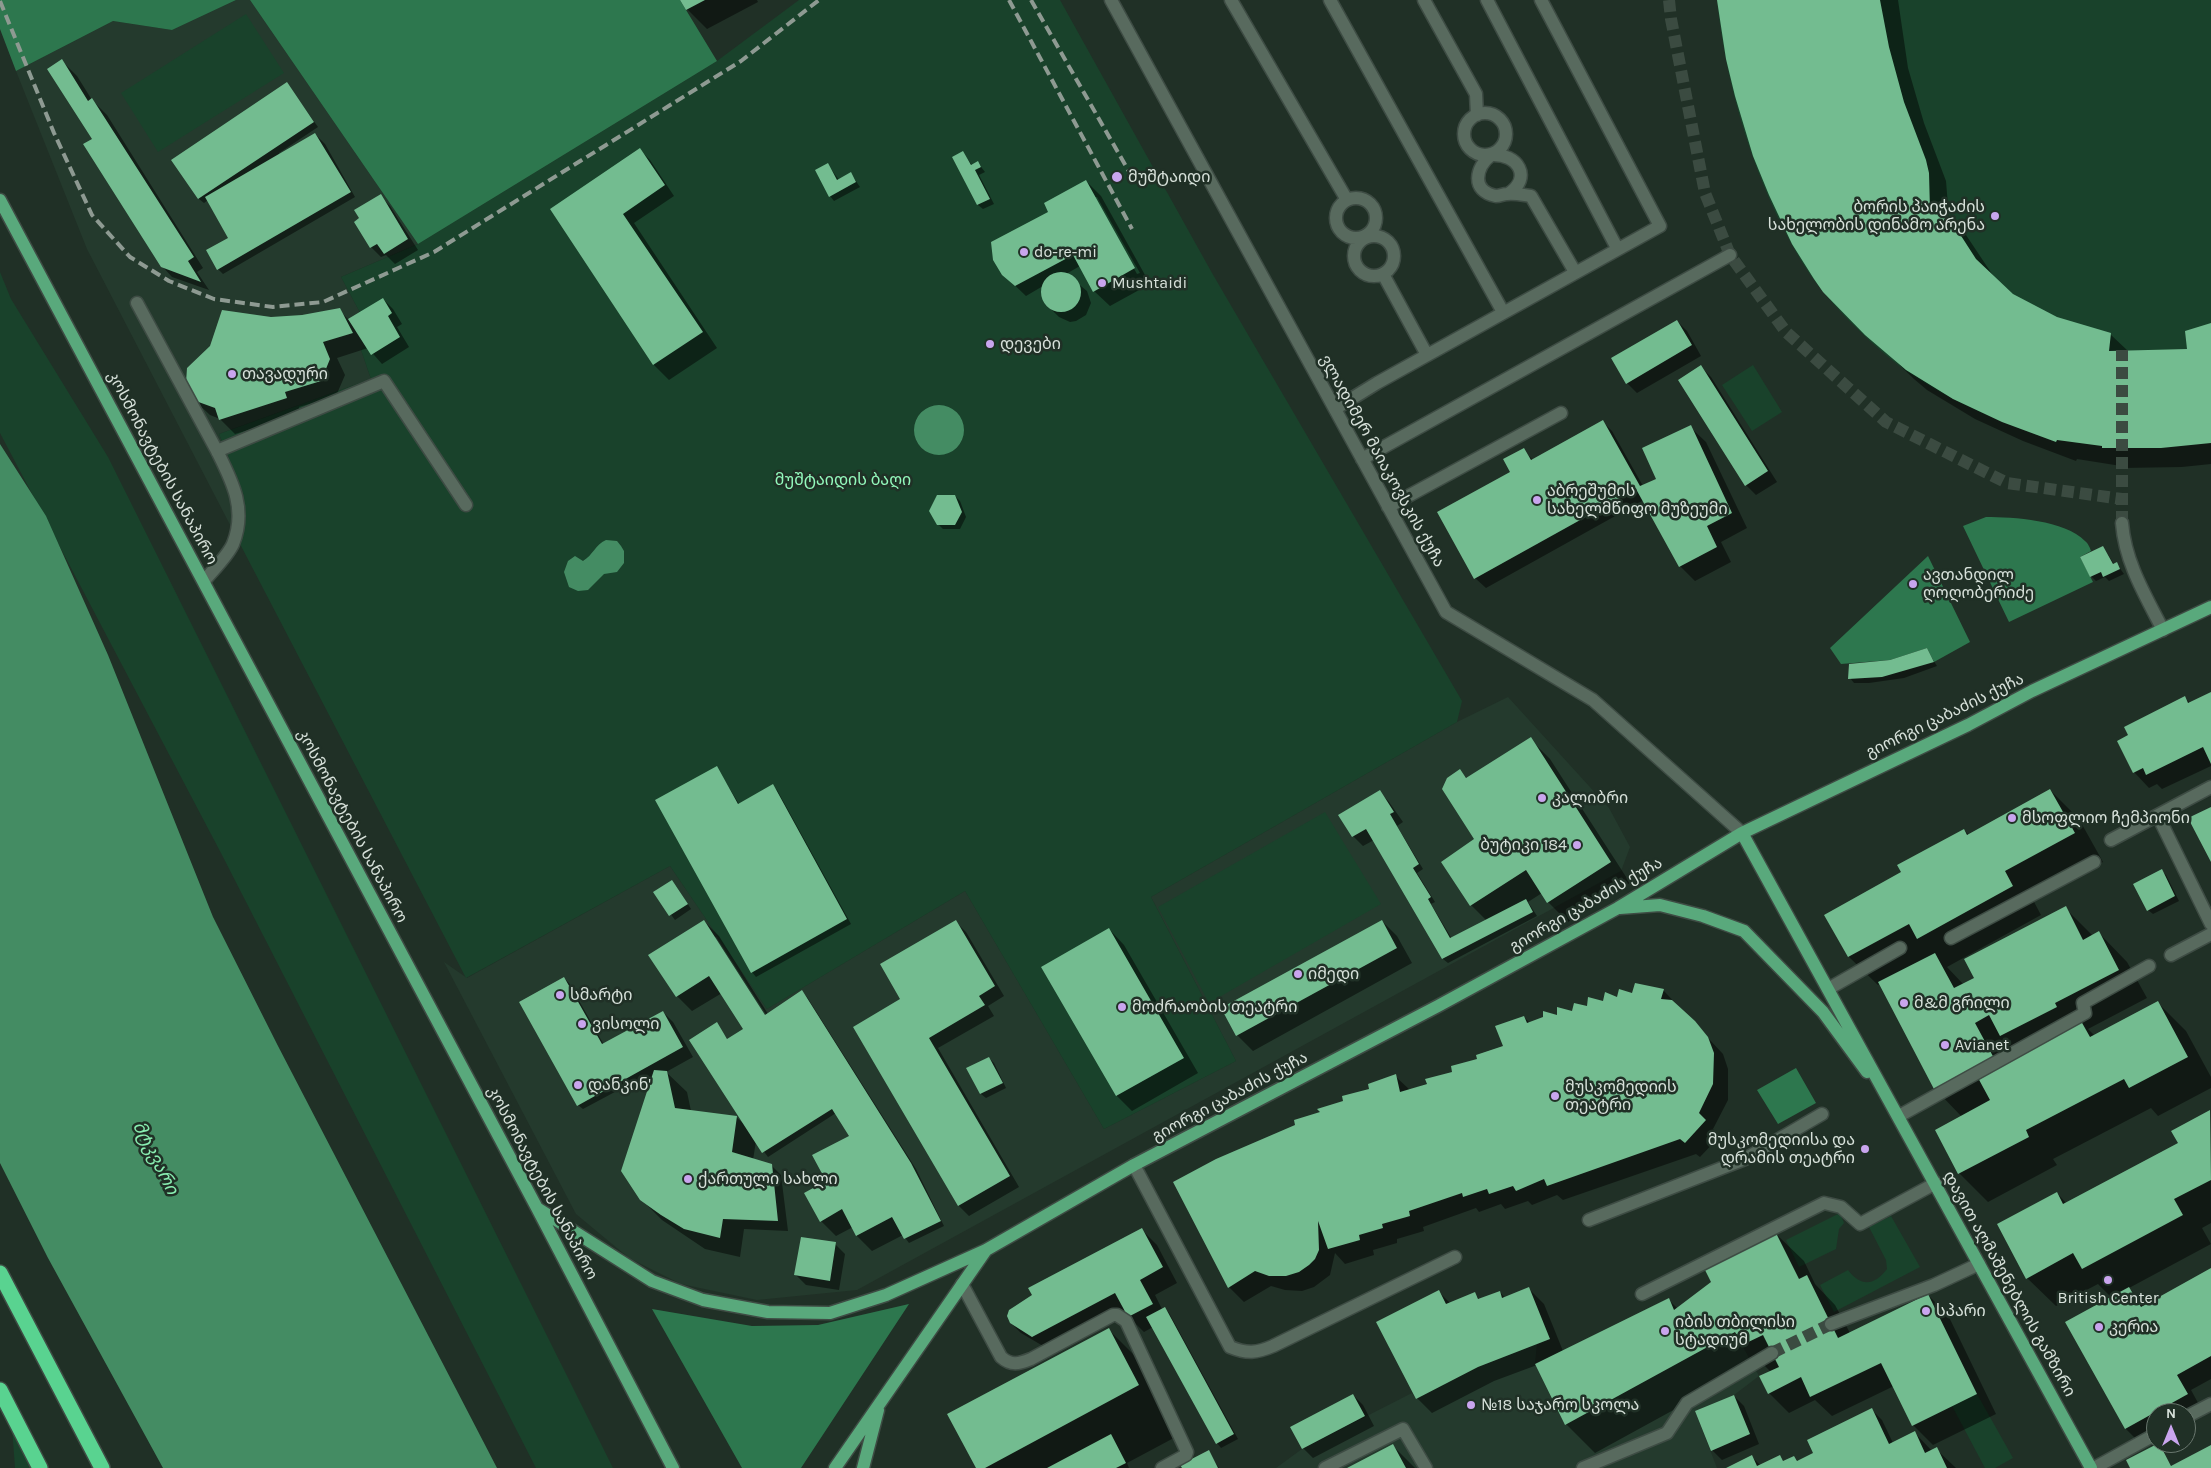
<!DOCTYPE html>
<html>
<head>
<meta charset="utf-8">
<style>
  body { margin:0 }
  #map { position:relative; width:2211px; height:1468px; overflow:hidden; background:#203026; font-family:Karla,sans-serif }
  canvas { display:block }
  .north { position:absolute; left:2146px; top:1403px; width:50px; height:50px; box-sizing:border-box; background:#203026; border:1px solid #69776e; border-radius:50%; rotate:0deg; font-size:14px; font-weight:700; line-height:20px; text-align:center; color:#d7e1da }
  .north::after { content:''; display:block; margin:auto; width:18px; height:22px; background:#c9a5ee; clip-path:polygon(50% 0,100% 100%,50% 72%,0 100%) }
</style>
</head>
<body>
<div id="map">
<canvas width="2211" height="1468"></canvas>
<div class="north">N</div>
</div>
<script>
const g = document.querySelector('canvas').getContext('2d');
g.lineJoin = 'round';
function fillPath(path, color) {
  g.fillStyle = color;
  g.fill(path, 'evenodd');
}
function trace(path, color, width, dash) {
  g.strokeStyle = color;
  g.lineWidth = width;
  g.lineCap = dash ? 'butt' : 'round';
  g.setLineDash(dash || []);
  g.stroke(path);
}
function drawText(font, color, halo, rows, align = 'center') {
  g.font = font + ' Karla,"Noto Sans Georgian",sans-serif';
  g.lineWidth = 5;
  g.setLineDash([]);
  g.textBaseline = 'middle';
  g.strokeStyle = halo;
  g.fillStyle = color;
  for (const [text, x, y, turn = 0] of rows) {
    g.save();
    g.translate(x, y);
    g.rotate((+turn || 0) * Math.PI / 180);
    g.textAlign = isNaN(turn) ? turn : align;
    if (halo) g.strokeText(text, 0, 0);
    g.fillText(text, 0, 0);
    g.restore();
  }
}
const built = new Path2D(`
  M236 0H250L418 244 341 277 373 337 361 350 371 379 219 434 245 496 240 544 87 249 16 71 113 21 172 30Z
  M1508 697 1609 808 1630 847 1621 871 857 1290 757 1300 681 1284 629 1258 576 1214 444 962 467 978 670 866 767 1009 965 891 1104 1129 1236 1061 1151 897 1457 722Z
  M1735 1332 1759 1376 1734 1395 1695 1411 1717 1468H1276L1302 1449 1412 1393 1416 1399 1478 1367 1537 1344 1535 1364 1565 1425Z`);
const green = new Path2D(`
  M799 0H1060L1212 273 1462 701 1457 722 1151 897 1236 1061 1104 1129 965 891 767 1009 670 866 466 978 240 544 244 496 219 434 371 379 361 350 373 337 341 277 418 244 717 61Z
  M1717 0H2211V443L2102 448V446L2057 440 2056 442C2004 423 1952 403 1906 371 1871 345 1824 299 1802 262 1756 186 1726 88 1717 0Z
  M246 14 284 73 158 152 121 93Z
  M0 272 11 299 108 457 613 1468H536L222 855 0 433Z
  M1753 365 1782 412 1752 431 1722 385Z
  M1325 812 1381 904 1209 1003 1158 907Z
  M1840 1213 1844 1223 1839 1229 1836 1249 1799 1267 1786 1240Z
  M1891 1216 1920 1267 1834 1312 1820 1285 1848 1270C1861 1287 1874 1286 1887 1269L1886 1260 1869 1227Z
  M1977 1394 2013 1458 1995 1468H1985L1952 1406Z
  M12 1427 33 1468H15Z`);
const forest = new Path2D(`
  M0 0H236L172 30 113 21 16 71 0 29Z
  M250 0H680L717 61 418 244Z
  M1986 517C2013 517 2065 520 2085 541 2088 543 2090 548 2091 551L2080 557 2093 582 2009 622 1963 526Z
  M1928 556 1970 642 1934 662 1927 648 1890 660 1841 664 1830 648Z
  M1796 1068 1816 1103 1778 1124 1757 1090Z
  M909 1304 801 1468H742L652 1309 752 1326 818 1325Z`);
const water = new Path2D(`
  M914 430a25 25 0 1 1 50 0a25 25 0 1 1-50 0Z
  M0 444 46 516 108 655 213 917 278 1046 497 1468H163L48 1258 0 1163Z
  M606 540 617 541 621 546 624 551V563L617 572 604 574 588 590 578 591 569 587 564 572 568 561 575 556 583 561C593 555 595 545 606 540Z`);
const shadow = new Path2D(`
  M682 0H757L758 2 707 29 687 9Z
  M1719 0H1898L1908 68 1924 123 1946 181 1949 218 1966 235 1994 277 2013 295 2056 319 2110 334 2128 351 2188 350 2211 324V464L2182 467 2123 468 2121 466 2077 459 2076 461 2023 441 1975 419 1927 390 1914 379 1845 312Z
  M62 61 77 76 92 100 107 115 203 268 197 272 209 290 172 277 162 266Z
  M287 84 318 127 279 153 280 155 315 134 325 144 355 197 223 274 218 269 230 238 208 200 204 203 199 199 173 160Z
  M640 150 650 160 674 196 634 223 717 348 669 380 654 365 551 209Z
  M963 153 972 165 978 163 985 172 979 175 994 204 983 209 978 205 953 158Z
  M828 165 839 180 851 174 860 187 834 201 830 196Z
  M1086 181 1101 196 1150 284 1110 306 1094 291 1080 266 1066 274 1087 291 1091 303 1086 315 1076 321 1070 322 1059 317 1048 306 1042 296 1043 286 1026 296 1003 274 1050 212ZM1094 197H1097L1140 273 1137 274Z
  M380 196 390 206 418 250 395 264 386 255 381 257 371 247Z
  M383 299 393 309 402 324 397 327 409 347 382 364 368 348 337 358 345 375 336 396 299 407 301 414 235 434 220 419 210 415 194 400 271 318 302 317 339 310 349 320Z
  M1677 321 1687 331 1701 356 1637 393 1627 383Z
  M1701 367 1711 377 1777 482 1756 495 1746 485Z
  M1602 421 1612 431 1643 486 1658 479 1690 427 1706 442 1747 528 1721 542 1731 562 1695 581 1680 566 1644 500 1486 588 1475 578 1512 473 1523 450 1533 460Z
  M955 496 960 501 966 517 960 529H943L938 524Z
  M2103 547 2114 564 2116 563 2124 574 2109 581 2105 577 2096 581 2091 576 2082 557Z
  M1926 649 1937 666 1904 678 1869 683H1854L1850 678 1890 661Z
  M2211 694V766L2162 789 2157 784 2149 788 2134 772 2185 698 2191 704Z
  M1530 739 1550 759 1630 883 1568 922 1548 902 1542 893 1528 902 1537 916 1448 963 1443 959 1374 840 1363 846 1353 836 1379 791 1389 802 1403 822 1397 826 1423 869 1417 873 1435 902 1431 904 1452 939 1487 921 1471 905 1476 840 1459 771 1468 779Z
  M717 768 739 804 772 786 777 790 851 924 756 977 752 972Z
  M2050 790 2079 819 2103 862 2033 900 2041 915 1947 967 1964 985 1975 979 2065 908 2093 936 2099 933 2127 962 2147 998 2088 1029 2095 1036 2158 1003 2186 1031 2211 1077V1088L2158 1116 2151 1108 2053 1159 2057 1165 1988 1202 1959 1173 1962 1117 1936 1090 1880 984 1878 985 1849 957 1826 915 1903 872 1964 830 1969 835Z
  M2161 870 2166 875 2179 901 2153 914 2148 910Z
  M676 886 691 909 675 920 655 893Z
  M704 921 719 936 768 1014 802 992 807 997 916 1169 944 1226 909 1243 903 1235 872 1251 857 1236 853 1227 836 1236 821 1221 828 1182 850 1137 836 1113 768 1157 756 1141 753 1160 771 1165 781 1175 788 1231 744 1229 740 1257 705 1249 662 1220 641 1199 652 1080 634 1090 624 1081 626 1086 583 1109 578 1105 564 978 569 983 604 1045 663 1012 673 1022 693 1057 666 1072 687 1092 691 1111 736 1117 743 1123 716 1024 728 1040 745 1029 722 993 692 1011 677 996ZM713 937H716L769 1019 767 1021Z
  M1382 921 1397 936 1412 963 1253 1051 1238 1036 1223 1009Z
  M956 922 966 932 1004 996 988 1006 994 1016 938 1048 1019 1187 969 1216 959 1206 855 1027 902 1000Z
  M1109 929 1124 945 1198 1073 1132 1111 1117 1096Z
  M1636 985 1664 991 1723 1054 1728 1069V1100L1713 1129 1720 1136 1700 1157 1696 1154 1563 1200 1557 1195 1532 1205 1528 1201 1505 1209 1501 1204 1479 1212 1476 1208 1423 1227 1424 1231 1397 1239V1243L1373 1250 1374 1255 1345 1264 1335 1253 1330 1275 1314 1287 1302 1291 1285 1290 1271 1286 1244 1302 1229 1287 1296 1126 1395 1076 1410 1090 1454 1073 1505 1047 1524 1017 1530 1023 1558 1017 1633 995Z
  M989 1058 994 1063 1006 1088 986 1098 981 1094Z
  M2210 1112 2211 1223 2202 1228 2211 1244 2129 1288 2146 1306 2211 1269V1379L2191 1390 2202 1410 2186 1413H2156V1435L2141 1444 2126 1429 2067 1323 2112 1298 2098 1284 2056 1306 2027 1278 2057 1193 2067 1204 2179 1144Z
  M1142 1230 1157 1245 1177 1283 1155 1295 1162 1309 1165 1308 1169 1313 1238 1439 1221 1448 1217 1443 1153 1327 1144 1332 1129 1317 1125 1310 1089 1329 1043 1346 1021 1333 1011 1323 1010 1310 1015 1306Z
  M1775 1233 1804 1261 1815 1284 1835 1305 1850 1333 1928 1295 1948 1315 1996 1414 1933 1445 1913 1425 1894 1386 1832 1416 1815 1400 1789 1413 1769 1393 1771 1372 1761 1362 1595 1453 1566 1424 1537 1365 1494 1381 1432 1413 1417 1398 1439 1292 1450 1303 1475 1294 1480 1300 1500 1292 1505 1298 1529 1289 1544 1304 1563 1351 1668 1299 1678 1309Z
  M835 1244 845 1254 839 1290 806 1285 796 1275Z
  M1109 1330 1155 1376 1185 1432 1127 1463 1129 1468H977Z
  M1353 1395 1363 1405 1374 1426 1313 1458 1303 1448Z
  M1734 1396 1744 1406 1759 1444 1722 1460 1712 1450Z
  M1872 1410 1882 1420 1893 1443 1915 1433 1932 1451 1936 1449 1956 1468H1729L1752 1457 1761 1466 1779 1457 1784 1462 1794 1457 1798 1461 1812 1455Z
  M2158 1445 2172 1467 2211 1447V1468H2132Z
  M1393 1446 1415 1468H1350Z
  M1208 1452 1219 1468H1184Z`);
const building = new Path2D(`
  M680 0H705L686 10Z
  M1717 0H1880L1889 47 1904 102 1926 160 1929 173 1930 210H1942L1947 214 1976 259 2013 294 2057 317 2111 333 2109 351 2187 349 2185 331 2211 323V443L2161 448H2102V446L2057 440 2056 442 2002 422 1953 399 1906 370 1865 335 1823 292 1814 279 1792 244 1769 195 1753 156 1735 96 1726 59Z
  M62 59 88 101 92 98 194 257 188 261 201 282 161 267 83 144 92 139 47 69Z
  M287 82 314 122 198 199 171 160Z
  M315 133 351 192 217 270 206 250 228 238 205 197Z
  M640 148 665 185 623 214 703 332 653 365 550 209Z
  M963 151 971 165 978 161 981 167 975 170 990 199 977 205 952 157Z
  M828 163 837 180 851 172 856 182 829 197 815 170Z
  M1086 180 1135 268 1093 292 1073 255 1015 286 1002 275 993 260 991 242 1048 212 1044 203Z
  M381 194 408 239 384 254 377 244 370 248 354 222 359 218 354 210Z
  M1041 292a20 20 0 1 1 40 0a20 20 0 1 1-40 0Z
  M383 298 392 313 388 316 400 337 371 355 348 319Z
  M340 308 353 333 323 342 330 359 321 381 285 392 287 398 219 420 215 408 193 400 186 383 187 368 210 346 222 310 271 317 302 315Z
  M1677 320 1692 345 1626 384 1611 358Z
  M1701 365 1768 471 1745 486 1678 380Z
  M1603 420 1640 486 1656 479 1642 448 1691 425 1732 513 1707 526 1717 547 1679 567 1636 489 1474 579 1437 512 1510 472 1503 459 1524 448 1531 460Z
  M937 495H955L962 512 955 525H937L929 511Z
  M2103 546 2113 564 2117 562 2120 569 2103 577 2101 572 2090 577 2080 557Z
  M1927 648 1934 662 1882 677 1848 679 1849 664 1890 660Z
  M2211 692V764L2203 747 2146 775 2143 768 2133 773 2117 741 2128 735 2124 727 2185 696 2188 703Z
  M1531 737 1611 862 1547 903 1526 870 1470 906 1441 862 1474 839 1442 789 1447 778 1460 769 1466 778Z
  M717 766 738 804 773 784 847 919 751 973 655 800Z
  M2050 789 2075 833 2005 871 2013 886 1917 939 1909 924 1848 957 1824 915 1901 872 1897 865 1964 829 1967 835Z
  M1380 790 1394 812 1390 814 1419 864 1413 868 1431 897 1428 899 1450 938 1526 899 1533 912 1442 959 1366 829 1352 837 1338 815Z
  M2211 807V862L2188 818Z
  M2162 869 2175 896 2147 911 2133 884Z
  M672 880 688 904 669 916 653 892Z
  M2066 906 2083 940 2099 931 2119 970 2055 1003 2057 1007 2000 1036 1989 1015 1975 1023 1995 1060 1935 1091 1878 982 1935 953 1954 988 1974 978 1964 959Z
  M704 920 765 1015 802 990 911 1163 941 1221 904 1239 892 1217 856 1236 842 1209 820 1222 804 1193 826 1181 812 1155 849 1136 832 1109 762 1153 689 1040 717 1022 727 1039 743 1029 709 976 676 997 648 955Z
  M956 920 995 986 979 996 985 1005 929 1038 1010 1176 958 1206 853 1027 900 999 880 964Z
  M1382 920 1397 948 1236 1036 1221 1008Z
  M1109 928 1184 1058 1116 1096 1041 967Z
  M564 977 602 1044 663 1011 683 1047 577 1106 519 1002Z
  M1635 983 1664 989 1661 999 1672 1000 1695 1021 1708 1037 1714 1053 1713 1084 1699 1113 1706 1120 1685 1143 1680 1139 1547 1186 1544 1179 1516 1191 1513 1186 1489 1194 1487 1189 1463 1197 1462 1193 1409 1211 1410 1216 1382 1224 1383 1228 1359 1235 1360 1240 1328 1249 1318 1221 1319 1250 1315 1259 1309 1265 1299 1272 1286 1276H1269L1255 1271 1228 1288 1173 1182 1216 1159 1295 1125 1294 1120 1320 1112 1317 1109 1343 1101 1342 1096 1369 1089 1368 1084 1396 1074 1400 1092 1427 1084 1425 1079 1452 1072 1451 1066 1477 1059 1476 1055 1503 1046 1495 1026 1524 1016 1527 1023 1543 1017V1011L1557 1015V1007L1572 1011 1574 1003 1587 1006 1588 997 1603 1001 1605 992 1617 997 1619 989 1632 993Z
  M2158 1001 2188 1057 2129 1088 2124 1079 2026 1130 2029 1137 1958 1174 1935 1130 1990 1100 1977 1076 2081 1021 2090 1037Z
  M989 1057 1003 1083 980 1094 966 1068Z
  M654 1070 667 1071 675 1108 737 1116 732 1152 772 1164 778 1221 723 1219 720 1238 684 1229 661 1215 640 1200 621 1171Z
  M2210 1110 2211 1180 2174 1199 2183 1215 2082 1269 2073 1253 2026 1279 1997 1224 2057 1192 2063 1204 2178 1143 2171 1131Z
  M1142 1228 1163 1267 1140 1280 1153 1304 1128 1317 1115 1293 1032 1337 1010 1323 1007 1316 1009 1310 1032 1295 1028 1288Z
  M1775 1231 1799 1279 1807 1275 1838 1338 1928 1294 1977 1394 1912 1426 1881 1363 1810 1397 1801 1377 1768 1394 1759 1376 1779 1367 1763 1335 1742 1345 1735 1332 1565 1425 1535 1364 1669 1298 1674 1310 1711 1282 1703 1266Z
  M801 1237 836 1242 830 1281 794 1275Z
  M2211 1268V1356L2177 1375 2188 1394 2125 1429 2065 1322 2129 1287 2141 1307Z
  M1529 1287 1550 1339 1478 1367 1416 1399 1376 1322 1439 1290 1446 1304 1475 1292 1478 1299 1500 1291 1502 1298Z
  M1165 1307 1234 1434 1216 1444 1146 1317Z
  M1109 1328 1139 1385 985 1468H976L947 1414Z
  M1353 1394 1365 1416 1302 1449 1290 1427Z
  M1734 1395 1750 1434 1711 1451 1695 1411Z
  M1872 1408 1889 1444 1915 1431 1925 1453 1937 1447 1947 1468H1726L1752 1455 1757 1466 1780 1455 1783 1461 1794 1456 1797 1461 1813 1453 1807 1440Z
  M1111 1434 1126 1463 1116 1468H1047Z
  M2159 1443 2171 1466 2211 1445V1468H2130L2126 1460Z
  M1393 1444 1406 1468H1347Z
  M1209 1450 1218 1468H1182L1180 1465Z`);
const minorTunnel = new Path2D(`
  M1669 0 1671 19 1705 193 1730 255 1786 332 1886 422 2007 483 2122 499
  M2122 523V350
  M1772 1353 1831 1324`);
const minor = new Path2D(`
  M1111 0 1446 612 1593 700 1742 833
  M1231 0 1347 200
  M1330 0 1503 312
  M1424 0 1476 94 1477 115
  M1487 0 1617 248
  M1464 134a21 21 0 1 1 42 0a21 21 0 1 1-42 0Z
  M1508 194C1533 178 1518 153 1491 155 1476 167 1470 191 1496 196 1500 196 1503 194 1507 194 1515 193 1523 195 1531 196L1575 272
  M1336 218a20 20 0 1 1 40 0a20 20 0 1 1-40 0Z
  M1354 256a20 20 0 1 1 40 0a20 20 0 1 1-40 0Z
  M1383 274 1427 355
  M137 303 217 451
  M1335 409 1377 383 1660 226 1541 0
  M1362 459 1730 255
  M1388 507 1561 413
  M2122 523C2125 562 2145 595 2163 630
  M204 581C213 570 227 557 233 544 247 509 232 481 217 451L384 381 466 505
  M2158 816 2211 924
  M2111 840 2211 787
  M1951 938 2094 862
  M2171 955 2211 934
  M1828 989 1900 948
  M1899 1116 2085 1013 2083 1003 2149 966
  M1134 1165 1230 1347C1247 1354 1257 1353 1273 1346L1455 1257
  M1589 1220 1745 1159 1822 1114
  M962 1284 1001 1357C1011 1366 1019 1364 1031 1359L1113 1315H1117L1126 1321 1187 1452 1186 1455 1162 1468
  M1642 1294 1824 1203 1841 1207 1860 1224 1936 1183
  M1831 1324 1934 1285 1979 1264
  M2186 1417 2211 1404
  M1325 1468 1403 1429 1426 1468
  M1583 1468 1667 1433 1687 1403 1772 1353
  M2094 1468 2156 1434`);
const major = new Path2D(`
  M0 200 537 1208 673 1468
  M1742 833 2091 1468
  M1620 908 1660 905 1703 916 1744 931 1823 1012 1867 1072
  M537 1208 652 1281 703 1300 768 1312 830 1313 886 1295 986 1250 1134 1165 1438 1006 1618 908 1742 833 1968 725 2032 691 2211 607
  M835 1468 986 1250
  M863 1468 878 1410`);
const highway = new Path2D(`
  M0 1273 102 1468
  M0 1390 40 1468`);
const rail = new Path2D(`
  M1009 0 1132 229
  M1031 0 1131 175
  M0 1 54 133 92 215 130 257 169 281 214 299 273 307 323 302 434 252 741 61 819 0`);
const markers = [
  [1117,177,6,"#c9a5ee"],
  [1995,216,5,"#c9a5ee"],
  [1024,252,5,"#c9a5ee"],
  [1102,283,5,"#c9a5ee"],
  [990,344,5,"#c9a5ee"],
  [232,374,5,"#c9a5ee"],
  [1537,500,5,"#c9a5ee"],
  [1913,584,5,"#c9a5ee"],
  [1542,798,5,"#c9a5ee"],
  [2012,818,5,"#c9a5ee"],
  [1577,845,5,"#c9a5ee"],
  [1298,974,5,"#c9a5ee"],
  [560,995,5,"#c9a5ee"],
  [1904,1003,5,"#c9a5ee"],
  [1122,1007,5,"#c9a5ee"],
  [582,1024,5,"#c9a5ee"],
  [1945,1045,5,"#c9a5ee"],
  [578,1085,5,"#c9a5ee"],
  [1555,1096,5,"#c9a5ee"],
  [1865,1149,5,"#c9a5ee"],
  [688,1179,5,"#c9a5ee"],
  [2108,1280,5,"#c9a5ee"],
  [1926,1311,5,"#c9a5ee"],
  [2099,1327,5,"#c9a5ee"],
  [1665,1331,5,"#c9a5ee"],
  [1471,1405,5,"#c9a5ee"]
];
const poiNames = [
  ["მუშტაიდი",1128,177],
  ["ბორის პაიჭაძის",1985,207,"right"],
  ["სახელობის დინამო არენა",1985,225,"right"],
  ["do-re-mi",1034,252],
  ["Mushtaidi",1112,283],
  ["დევები",1000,344],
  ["თავადური",242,374],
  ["აბრეშუმის",1547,491],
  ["სახელმწიფო მუზეუმი",1547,509],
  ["ავთანდილ",1923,575],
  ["ღოღობერიძე",1923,593],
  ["კალიბრი",1552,798],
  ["მსოფლიო ჩემპიონი",2022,818],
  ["ბუტიკი 184",1567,845,"right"],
  ["იმედი",1308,974],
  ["სმარტი",570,995],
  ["მ&მ გრილი",1914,1003],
  ["მოძრაობის თეატრი",1132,1007],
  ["ვისოლი",592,1024],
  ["Avianet",1955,1045],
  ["დანკინ'",588,1085],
  ["მუსკომედიის",1565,1087],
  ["თეატრი",1565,1105],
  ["მუსკომედიისა და",1855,1140,"right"],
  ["დრამის თეატრი",1855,1158,"right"],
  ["ქართული სახლი",698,1179],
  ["British Center",2108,1298,"center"],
  ["სპარი",1936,1311],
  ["იბის თბილისი",1675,1322],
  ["სტადიუმ",1675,1340],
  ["კერია",2109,1327],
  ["№18 საჯარო სკოლა",1481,1405]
];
const streetNames = [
  ["ვლადიმერ მაიაკოვსკის ქუჩა",1382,461,61],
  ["კოსმონავტების სანაპირო",162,468,62],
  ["გიორგი ცაბაძის ქუჩა",1945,716,-26],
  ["კოსმონავტების სანაპირო",352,826,62],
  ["გიორგი ცაბაძის ქუჩა",1586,905,-30],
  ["გიორგი ცაბაძის ქუჩა",1230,1097,-28],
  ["კოსმონავტების სანაპირო",542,1183,62],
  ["დავით აღმაშენებლის გამზირი",2009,1284,61]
];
const parkNames = [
  ["მუშტაიდის ბაღი",843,480]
];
const waterNames = [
  ["მტკვარი",155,1158,63]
];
fillPath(built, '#243a2d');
fillPath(green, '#19422b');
fillPath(forest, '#2d774e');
fillPath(water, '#448c63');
fillPath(shadow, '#0007');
fillPath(building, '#73bc90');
trace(minorTunnel, '#3b4b41', 12, [12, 6]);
trace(minor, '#3e4c44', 15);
trace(major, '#3e4c44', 15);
trace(highway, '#3e4c44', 18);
trace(minor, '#586a5e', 12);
trace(major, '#59a97c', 12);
trace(highway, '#59d390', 15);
trace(rail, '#8e9a92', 4, [10, 5]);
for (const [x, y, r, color] of markers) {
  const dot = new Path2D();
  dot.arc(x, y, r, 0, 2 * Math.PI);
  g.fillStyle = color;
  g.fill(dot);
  trace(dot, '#203026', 2);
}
drawText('16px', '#d7e1da', '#203026', poiNames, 'left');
drawText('16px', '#d7e1da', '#203026', streetNames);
drawText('16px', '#93f9bc', '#203026', parkNames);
drawText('italic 18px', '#89eeb1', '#203026', waterNames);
</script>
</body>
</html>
